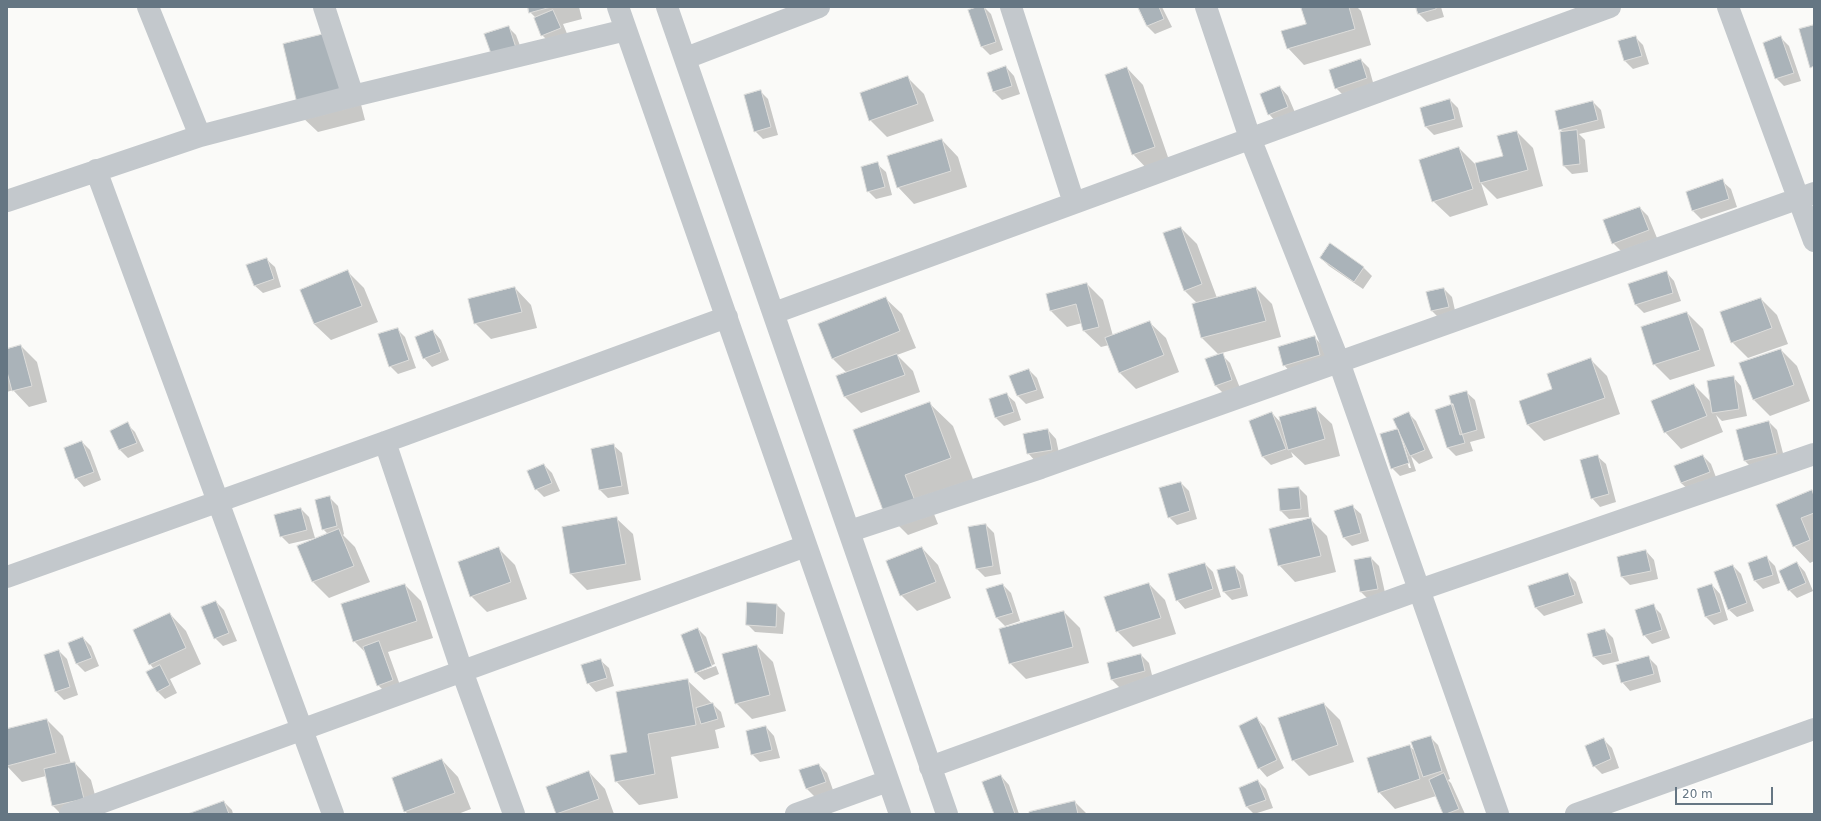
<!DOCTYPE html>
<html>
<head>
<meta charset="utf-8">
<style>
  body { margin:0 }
  #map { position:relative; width:1821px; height:821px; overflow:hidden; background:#fafaf8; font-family:"DejaVu Sans",sans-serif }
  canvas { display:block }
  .frame { position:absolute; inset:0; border:8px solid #657683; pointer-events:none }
  .scale { position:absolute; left:1675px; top:787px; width:98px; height:18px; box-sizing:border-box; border:2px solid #657683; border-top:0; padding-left:5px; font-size:12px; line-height:14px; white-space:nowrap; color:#657683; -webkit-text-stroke:3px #fff; paint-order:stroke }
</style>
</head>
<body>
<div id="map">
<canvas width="1821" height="821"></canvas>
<div class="frame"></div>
<div class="scale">20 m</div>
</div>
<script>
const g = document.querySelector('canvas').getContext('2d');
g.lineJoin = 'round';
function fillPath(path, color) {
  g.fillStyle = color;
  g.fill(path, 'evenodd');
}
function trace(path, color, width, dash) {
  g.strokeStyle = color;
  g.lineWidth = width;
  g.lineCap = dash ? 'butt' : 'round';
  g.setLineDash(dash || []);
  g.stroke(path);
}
const shadow = new Path2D(`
  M529 7H579L582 19 563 24 568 36 550 43 542 35 536 18 530 12Z
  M980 7H984L991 14 1003 50 990 55 982 47Z
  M1141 7H1162L1172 27 1155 34 1147 26Z
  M1302 7H1357L1361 11 1371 45 1304 65 1288 48 1307 24Z
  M1417 7H1441L1444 17 1427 22 1419 14Z
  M508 27 516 35 525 59 502 67Z
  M1635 37 1643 45 1649 64 1633 69 1625 61 1619 42Z
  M1781 38 1789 46 1801 81 1784 86 1776 78Z
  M347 50 365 120 318 132 301 116Z
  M1361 60 1369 68 1374 86 1344 96 1336 88Z
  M1006 67 1014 76 1020 94 1002 100 994 92 988 73Z
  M1127 68 1143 85 1170 163 1149 171 1133 154Z
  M908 78 924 94 934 121 887 137 870 120Z
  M1280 87 1288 96 1296 115 1277 123 1269 114Z
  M760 91 768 99 778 135 763 139 755 131Z
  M1450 100 1458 108 1463 127 1434 135 1426 127Z
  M1593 102 1601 110 1605 128 1579 134 1585 140 1588 172 1572 174 1564 166V133L1560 129Z
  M1517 132 1533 148 1543 186 1497 199 1481 183 1488 205 1450 217 1433 201 1459 148 1475 164 1504 156Z
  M942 140 958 157 967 187 914 204 898 187Z
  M877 164 886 172 892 195 876 199 868 191Z
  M1722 181 1731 189 1737 207 1701 219 1693 211 1687 192Z
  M1640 208 1648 216 1657 238 1621 251 1613 243Z
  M1181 228 1197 244 1217 298 1256 288 1272 304 1281 337 1218 354 1202 338 1197 303 1185 291Z
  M1321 258 1363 267 1372 276 1363 289 1329 266Z
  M266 259 275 267 281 287 263 293 254 285Z
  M348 272 364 288 378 322 331 340 314 324 301 290Z
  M1666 272 1674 281 1681 301 1644 313 1636 305Z
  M1087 284 1103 300 1113 336 1149 322 1166 338 1179 372 1136 389 1120 373 1109 345 1101 347 1084 331 1082 323 1067 327 1051 311Z
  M515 288 531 305 537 328 491 339 475 323Z
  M1444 289 1452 297 1456 315 1440 319 1432 311 1427 293Z
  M885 298 902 314 916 348 897 355 913 371 920 392 861 413 845 397 847 373 833 359 819 324Z
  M1761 299 1777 315 1788 344 1748 358 1732 342Z
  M1687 313 1703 329 1715 366 1670 380 1654 364Z
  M397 329 405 337 416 368 398 374 390 366Z
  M433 331 441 340 449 360 432 367 424 358Z
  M1314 337 1322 345 1328 363 1292 374 1284 365Z
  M21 346 37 362 47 402 29 407 13 390 7 392V350Z
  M1781 350 1797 366 1810 401 1770 416 1754 400Z
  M1222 355 1230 363 1240 388 1224 394 1216 386Z
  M1591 360 1607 376 1620 414 1544 441 1528 425 1520 402 1554 389Z
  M1029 370 1037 378 1044 398 1026 404 1018 396Z
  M1733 377 1741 386 1747 416 1722 421 1716 415 1723 432 1681 449 1665 432 1694 385 1712 403Z
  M1466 392 1475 400 1485 438 1470 442 1473 451 1456 456 1448 448 1436 411 1453 405Z
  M1006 394 1015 402 1021 420 1004 426 996 418 990 399Z
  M929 403 953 426 974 482 928 499 938 524 908 535 885 512Z
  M1315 408 1332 424 1340 456 1305 465 1291 452 1293 457 1271 465 1263 457 1272 413 1281 423Z
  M1408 413 1416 421 1433 458 1419 464 1411 456 1416 471 1400 476 1392 468 1399 430ZM1399 438H1402L1411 468H1409Z
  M1769 422 1777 430 1785 461 1753 469 1745 461 1737 430Z
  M127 424 135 432 144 451 128 458 120 450Z
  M1048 430 1056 439 1060 458 1036 462 1028 453Z
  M82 442 90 450 101 480 84 487 76 478Z
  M613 445 622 453 629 494 608 498 599 489Z
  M1597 456 1606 464 1616 502 1600 507 1592 498Z
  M1703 456 1711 464 1717 480 1690 491 1681 483Z
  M544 465 552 473 560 491 544 497 536 489Z
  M1181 483 1189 491 1197 519 1177 525 1169 517Z
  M1299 488 1307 496 1309 517 1289 519 1281 511Z
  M1811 491 1814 494V561L1810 563 1794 546 1777 506Z
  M330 498 338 506 344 534 343 535 355 547 370 582 329 598 313 582 298 546 328 534 323 529Z
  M1352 506 1361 514 1369 541 1352 546 1344 538Z
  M301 509 309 517 315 538 289 544 281 536Z
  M616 518 633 534 641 580 587 590 571 574Z
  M1311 520 1327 536 1336 572 1295 582 1279 565Z
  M986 525 994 533 1001 574 985 577 977 569Z
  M498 548 515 565 527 599 487 612 471 596Z
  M922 548 938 565 951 598 917 611 901 595Z
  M1646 551 1654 560 1658 579 1630 585 1622 577 1618 557Z
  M1371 558 1379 566 1386 597 1369 600 1361 592 1355 561Z
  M1767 558 1775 566 1780 583 1763 589 1755 581 1749 563Z
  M1797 563 1805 572 1813 591 1797 598 1789 590Z
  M1205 564 1213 572 1221 597 1185 609 1177 600Z
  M1733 566 1741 574 1754 611 1737 617 1728 609Z
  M1235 567 1243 575 1248 596 1232 600 1224 592Z
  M1568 574 1576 582 1583 603 1544 616 1536 608 1529 587Z
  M1149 584 1165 600 1176 634 1133 647 1117 631Z
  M405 585 421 601 433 638 388 652 401 688 386 693 378 685 366 653 354 641Z
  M1003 585 1011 593 1020 621 1005 626 997 618Z
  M1712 585 1720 594 1728 620 1714 625 1706 617 1698 589Z
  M216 602 224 610 237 641 223 646 215 638Z
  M777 605 785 613 783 634 755 632 747 624Z
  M1653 606 1661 614 1670 638 1652 644 1644 635Z
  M1064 612 1080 628 1089 663 1026 679 1010 663Z
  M170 614 186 631 201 664 170 679 177 693 165 699 157 691 154 669 150 664Z
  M698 629 706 637 715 664 699 670V672L716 666 719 674 704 680 695 672Z
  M1605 630 1613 638 1619 661 1603 665 1594 657Z
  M83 638 91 646 99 666 85 672 77 664 69 644Z
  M757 646 773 662 786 711 752 719 736 703Z
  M59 651 67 659 78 695 64 700 56 692Z
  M1141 655 1149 663 1153 679 1120 688 1112 680 1108 664Z
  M1649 658 1657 666 1661 682 1630 691 1622 682Z
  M600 660 609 668 614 686 596 692 588 683Z
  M687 680 721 712 725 727 715 730 719 748 671 757 678 798 639 805 616 781 628 753Z
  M1324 704 1340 720 1354 762 1309 776 1293 760Z
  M1257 719 1265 727 1284 768 1267 777 1259 768Z
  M47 720 63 736 71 764 75 763 91 780 100 814H61L53 806 46 776 22 782 7 766V730Z
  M766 727 774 736 780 758 760 762 752 754Z
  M1430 737 1438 745 1450 779 1448 780 1451 783 1465 814H1444L1436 796 1395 809 1379 792 1409 746 1416 752Z
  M1603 739 1612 748 1619 768 1602 774 1594 766Z
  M442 760 458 777 471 809 458 814H408L405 811Z
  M819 765 827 773 833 790 815 797 807 789Z
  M589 772 605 789 614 814H558L548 788Z
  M1001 776 1009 785 1019 814H995Z
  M1258 781 1266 789 1273 808 1254 814 1247 807Z
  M224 802 232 810 233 814H191Z
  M1075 802 1087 814H1030Z`);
const building = new Path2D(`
  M528 7H551L529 13Z
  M977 7H984L996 42 981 47 968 10Z
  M1138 7H1159L1164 19 1147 26Z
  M1301 7H1349L1355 29 1287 49 1281 31 1306 24Z
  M1416 7H1436V9L1418 14Z
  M553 10 561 28 541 36 534 18Z
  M1814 25V66L1810 68 1799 29Z
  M509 26 517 51 493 59 484 34Z
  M332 32 349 104 300 116 283 44Z
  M1636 36 1642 56 1624 61 1618 41Z
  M1781 36 1794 73 1775 79 1763 43Z
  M1361 59 1367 78 1335 89 1329 70Z
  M1006 66 1012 86 993 92 987 73Z
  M1127 67 1155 147 1132 155 1105 75Z
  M908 76 918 104 869 121 860 93Z
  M1280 86 1288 107 1268 115 1260 94Z
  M761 90 771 127 754 132 744 95Z
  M1450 99 1455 119 1425 127 1420 108Z
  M1593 101 1598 120 1559 130 1555 111Z
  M1577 130 1580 164 1563 166 1560 132Z
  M1517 131 1528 170 1480 183 1475 163 1503 156 1497 136Z
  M942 139 951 171 897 188 887 156Z
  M1459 147 1473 189 1432 202 1419 160Z
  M878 162 885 187 867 192 861 167Z
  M1723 179 1729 199 1692 211 1686 192Z
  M1640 207 1649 230 1612 244 1603 220Z
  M1181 227 1202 284 1184 291 1163 233Z
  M1330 243 1364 267 1354 282 1320 258Z
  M267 258 274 279 254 286 246 265Z
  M348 270 362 306 314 324 300 290Z
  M1667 271 1673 293 1635 305 1628 284Z
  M1087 283 1099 327 1083 331 1076 304 1050 311 1046 294Z
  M515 287 522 312 474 324 468 299Z
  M1256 287 1266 321 1201 338 1192 304Z
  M1444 288 1449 307 1431 311 1426 292Z
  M886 297 900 331 832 359 818 324Z
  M1761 298 1772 328 1731 343 1720 312Z
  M1687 312 1700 350 1653 365 1641 327Z
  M1150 321 1164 355 1119 373 1105 338Z
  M398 328 409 360 389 367 378 334Z
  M433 330 441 352 423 359 415 337Z
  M1315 336 1320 355 1283 366 1278 347Z
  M21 345 32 386 12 391 7 372V349Z
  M1781 349 1794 385 1753 400 1739 363Z
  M1223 353 1232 380 1215 386 1205 359Z
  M897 354 905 375 844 397 836 376Z
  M1591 358 1605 398 1527 425 1519 401 1552 389 1547 374Z
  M1029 369 1037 390 1017 396 1009 376Z
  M1734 376 1739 409 1712 413 1707 381Z
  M1694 384 1707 416 1664 433 1651 401Z
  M1467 391 1477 430 1460 435 1449 396Z
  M1007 393 1014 412 995 418 989 399Z
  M930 402 951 458 905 475 915 501 884 513 853 430Z
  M1453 404 1465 443 1447 448 1435 410Z
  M1316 407 1325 439 1288 450 1279 417Z
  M1272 412 1286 449 1262 457 1249 421Z
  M1409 412 1425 450 1410 456 1393 419Z
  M1769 421 1777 453 1744 461 1736 430Z
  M128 422 137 443 119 450 110 431Z
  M1048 429 1052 450 1027 454 1023 434Z
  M1398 429 1409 463 1391 469 1380 434Z
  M82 441 94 472 75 479 64 448Z
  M614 444 622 486 599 490 591 449Z
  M1598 455 1609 494 1591 499 1580 460Z
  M1703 455 1710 472 1681 483 1674 466Z
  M544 464 552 483 535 490 527 471Z
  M1181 482 1190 511 1168 518 1159 488Z
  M1299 487 1301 509 1280 511 1278 489Z
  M1812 490 1814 496V513L1801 518 1810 540 1793 547 1776 505Z
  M330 496 337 526 322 530 315 500Z
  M1353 505 1361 533 1343 538 1334 511Z
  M301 508 307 530 280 537 274 515Z
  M617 517 626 564 570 574 562 527Z
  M1311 518 1321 556 1278 566 1269 529Z
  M986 524 993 566 976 569 968 527Z
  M339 529 354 566 312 582 297 546Z
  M499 547 511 582 470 597 458 562Z
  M922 547 936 582 900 596 886 561Z
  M1646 550 1651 571 1621 577 1617 557Z
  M1767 556 1773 575 1754 581 1748 563Z
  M1371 557 1378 589 1360 592 1354 560Z
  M1797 562 1806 583 1788 591 1779 571Z
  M1205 563 1213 589 1176 601 1168 574Z
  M1733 565 1747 603 1728 610 1714 572Z
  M1235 566 1241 588 1223 592 1217 570Z
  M1568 573 1575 595 1535 608 1528 586Z
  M1149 583 1161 618 1116 632 1104 597Z
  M405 584 417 621 353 642 341 604Z
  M1003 584 1013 613 996 618 986 589Z
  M1712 584 1721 612 1705 617 1697 589Z
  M216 601 229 633 214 639 201 607Z
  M747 602 777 604 776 627 746 625Z
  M1654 604 1662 630 1643 636 1635 610Z
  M1064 611 1073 647 1009 664 999 629Z
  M170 613 186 648 149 665 133 630Z
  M698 628 712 666 695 673 681 635Z
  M1605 629 1612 653 1593 657 1587 634Z
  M83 637 92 658 76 664 68 643Z
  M379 641 393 680 377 686 363 647Z
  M757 645 770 695 735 704 722 654Z
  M59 650 70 687 55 692 44 655Z
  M1141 654 1145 671 1111 680 1107 663Z
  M1649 656 1654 674 1621 683 1616 665Z
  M601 659 607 678 587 684 581 665Z
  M160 665 170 685 157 692 146 672Z
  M688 679 696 725 648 734 655 774 615 782 610 755 627 752 616 692Z
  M713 703 718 719 701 724 696 708Z
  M1324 703 1338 745 1292 761 1278 718Z
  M1257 717 1277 760 1258 769 1239 726Z
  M47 719 56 753 7 766V729Z
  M766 726 772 750 751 755 746 731Z
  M1431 736 1442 771 1423 777 1411 742Z
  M1604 738 1611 759 1593 767 1585 746Z
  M1410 745 1420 779 1378 793 1367 758Z
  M442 759 455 793 404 812 392 778Z
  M75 762 84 799 52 806 44 769Z
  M819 764 826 782 806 789 799 770Z
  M589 771 599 799 556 814 546 787Z
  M1444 773 1459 809 1446 814H1443L1429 780Z
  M1001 775 1015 814H994L982 782Z
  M1258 780 1266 800 1246 807 1239 788Z
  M224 801 229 814H188Z
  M1075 801 1078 814H1029V812Z`);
const minor = new Path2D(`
  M148 7 200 136
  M324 7 353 96
  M618 7 900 814
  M667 7 947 814
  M1011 7 1074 203
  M1206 7 1250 138 1339 362 1498 814
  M1728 7 1814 241
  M686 58 819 7
  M96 170 333 814
  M7 201 200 136 353 96 626 30
  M774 313 1610 7
  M385 442 462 671 514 814
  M850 531 1041 468 1814 193
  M7 577 385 442 727 317
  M930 767 1419 590 1814 454
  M70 814 806 546
  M796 814 888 781
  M1576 814 1814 729`);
fillPath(shadow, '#0003');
fillPath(building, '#aab3b9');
trace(building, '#dcdcda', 1);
trace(minor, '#c3c8cc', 22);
</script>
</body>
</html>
